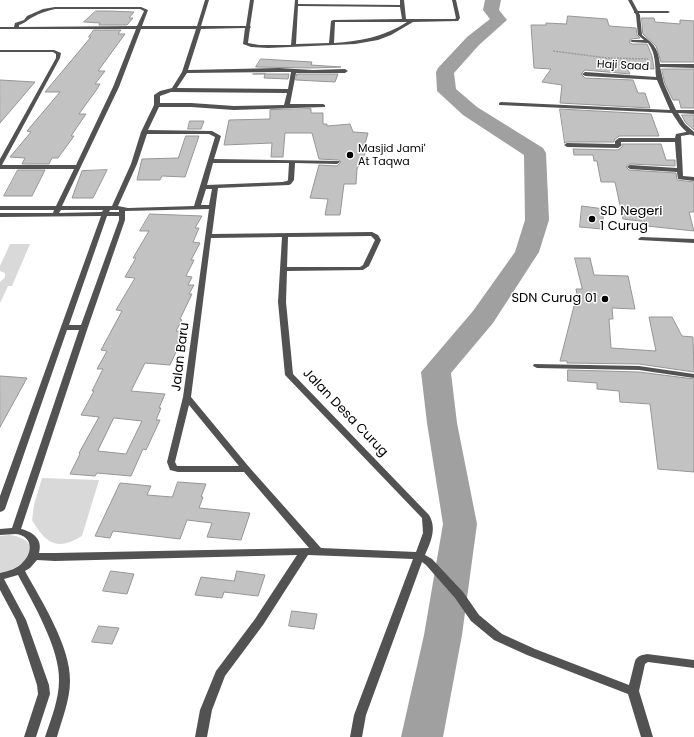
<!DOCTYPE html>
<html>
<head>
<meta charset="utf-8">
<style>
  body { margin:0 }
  canvas { display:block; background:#fff }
</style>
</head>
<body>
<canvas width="694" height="737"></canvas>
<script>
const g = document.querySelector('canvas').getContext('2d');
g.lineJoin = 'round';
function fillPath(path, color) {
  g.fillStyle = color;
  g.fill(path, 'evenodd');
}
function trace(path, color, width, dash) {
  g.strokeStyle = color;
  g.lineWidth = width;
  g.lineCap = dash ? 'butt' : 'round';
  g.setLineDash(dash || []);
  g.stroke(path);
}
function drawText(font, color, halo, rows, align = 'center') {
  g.font = font + ' Poppins,sans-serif';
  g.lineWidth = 3;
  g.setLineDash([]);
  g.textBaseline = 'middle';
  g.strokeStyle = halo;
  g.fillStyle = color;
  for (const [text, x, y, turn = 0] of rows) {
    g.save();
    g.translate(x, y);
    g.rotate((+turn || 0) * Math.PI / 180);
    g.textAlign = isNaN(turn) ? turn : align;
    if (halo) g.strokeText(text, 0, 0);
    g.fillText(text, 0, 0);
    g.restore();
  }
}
const green = new Path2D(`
  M10 244H30L12 286H8L0 303V282L5 277V273L0 271V266Z
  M42 478 99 480 82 536C57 551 46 544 32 520L34 505Z
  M10 535C48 541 26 569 0 573V536Z`);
const river = new Path2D(`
  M485 0H501L499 10 507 20 479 45 454 73 456 89 477 107 543 148 546 153 549 220 539 252 493 323 451 373 457 423 477 524 462 635 443 737H401L424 635 443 524 427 423 421 372 473 311 515 252 525 220 524 155 463 115 437 91 436 72 438 68 467 37 490 19 483 10Z`);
const building = new Path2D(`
  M96 11H109L134 12 129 18H133L127 25H99L100 23 84 22Z
  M568 16 607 19 609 26 636 28 637 35 640 38 631 39 629 42 632 44H647L652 56 654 69 627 68 630 74 585 70 581 74 585 78 633 80 638 93H645L650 108 560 103 562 85 542 82 551 69 534 68 531 25H546V23L566 24Z
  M642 18H654L655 22 680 24V20L694 21V62H661L656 46 643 34Z
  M94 30H121L118 34H125L98 71H105L95 84H100L97 89 79 114H86L71 136H74L58 158H52L49 164H22L25 158 10 157 31 132 27 131 60 92H45L91 37H89Z
  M261 59 312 62 311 65 341 67 313 68 256 67Z
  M662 69H694V108H681L679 100H673L665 84Z
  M253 74H289L288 79 264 78 265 74Z
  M297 74H338L335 82 296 80Z
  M0 80 35 82 0 123Z
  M311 109V113H323V124H327V126L350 124 353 132 368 133 363 151 366 152 357 169 356 184H344L340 215H325L328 199 310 198 319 165 337 166 341 162 339 160 319 159 312 133H285L283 157H271L272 143 224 145 229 120 270 119V110Z
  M560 109 651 114 659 136H619L614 140V142H567L565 143Z
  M682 115H694V130L686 123Z
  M190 121H204L201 129H188Z
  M186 136H199L185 177 162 176 160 180H137L142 159 178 158Z
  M622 144H661L666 160H675V166L630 164 626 167 629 170 676 173 677 180 694 182V212H689L694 231 647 226V222L623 219 615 182H601L597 161H594L593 155H574L573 149 618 150 622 147Z
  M18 170H45L32 196H4Z
  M107 170 93 198H72L82 171Z
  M582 206 604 209 602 229 580 227Z
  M150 214 202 216 195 228H199L193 242 200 243 191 260H194L186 276 192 277 188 285H194L189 294H192L180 319 182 320 176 331H184L174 351 176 352 170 365 145 363 131 391 165 394 159 408H161L156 420H160L146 450 143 449 131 476 97 473 95 476 70 474 80 454 79 453 99 417 81 415 94 391H92L103 369H97L107 351 101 350 122 311 116 310 135 278 125 277 136 258H133L149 231H140ZM114 418 142 421 126 454 98 451Z
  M575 258H590L594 275 628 276 635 309 612 308 613 319H609L611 348 656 351 649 317H672L682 336 693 337 694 372 639 364 567 363V361H560L574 306 579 307 576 289H582Z
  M568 370 639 372 694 379V472L658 469 650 404 620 402 619 391 597 389V383L568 381Z
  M0 376 27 378 0 427Z
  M178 482 206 484 201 497H203L199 508 250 513 241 540 207 537 212 523 187 520 180 539 113 531 110 538 95 536 120 483 151 486 147 495 172 497Z
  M111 571 134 574 127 594 103 591Z
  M237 571 265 575 258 596 224 592 222 598 195 595 201 577 234 581Z
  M292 611 317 614 314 629 289 626Z
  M99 626 119 628 112 644 92 642Z`);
const path = new Path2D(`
  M553 51 607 58 648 59`);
const service = new Path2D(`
  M634 11H668L670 12 668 13H634Z
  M691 131 694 133 693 134 681 136 683 176 694 177V181L678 179 677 172 630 169 627 167 630 165 677 168 675 142H621V146L618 148 567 147 564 145 567 143 615 144V141L619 138H675L676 134Z`);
const minor = new Path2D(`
  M205 0H209L201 26H246L250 0H254L250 26 251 27 250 28 248 43 259 45H291L295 0H298V4L400 5V0H404L406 19H455L456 18 452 0H456L460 18 458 21 413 22 391 35 378 40 355 44 268 48 251 47 243 44 245 28 201 29 188 70 279 68 313 70 345 69 348 71 345 73H296L290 104H323L325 105V107L234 110 191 107H159L148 130 212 131 221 136 214 159 339 161 340 162 337 164 295 163 294 180 291 184 289 185 218 188 212 234 372 232 378 235 381 240 369 266 363 270 287 271 286 302 293 374 429 515C437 528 431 542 425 555L432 559 463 592 479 615 502 634 535 649 629 685 635 661C637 656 642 655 647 654L694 660V668L648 662 645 664 639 691 653 737H641L628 694 527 655 494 640 471 621 455 598 426 565 422 562 366 715 362 737H350L354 715 413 559 308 555 263 625 225 676 212 710 207 737H195L200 710 216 671 255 619 297 555 55 561 37 560 30 568 25 571C41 600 71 647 70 681 70 700 62 719 57 737H45C51 719 59 700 59 680 60 649 33 603 18 575L4 579 26 620 49 685 50 694 36 737H24L38 694 37 685 16 620 0 590V573C8 571 17 569 23 562 33 553 33 536 16 534 11 534 5 535 0 535V529L12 528 79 330H67L5 509 3 511 0 512V496L101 216 0 217V213H53L54 210H0V206H56L74 169H0V159L56 58V54L53 52H0V50H54L61 53 60 58 2 165H76L113 87 136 29H0V27H14L15 23 24 20 27 16 43 9 55 7H141L148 10 142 26H197ZM298 6 400 7 402 19 333 20 331 21 329 43 296 44ZM55 9H140L144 11 137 26 19 27V25C27 22 27 20 33 17 40 13 47 11 55 9ZM335 22H407C384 37 360 41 334 43ZM141 29H196L182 72 172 88 160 91 154 95V105L141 132 131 164 112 206H62L119 87ZM279 72H291L288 89 177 88 187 73ZM171 92 287 93 284 105 234 106 191 103H160V96ZM147 134H209L215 137 194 206 128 208 118 206 137 164ZM213 163H289L288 180 287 181 282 182 207 185ZM206 189H212L209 205H201ZM209 209 183 397 167 462 170 470 178 472H244L309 548 55 553H39C43 539 33 532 21 529L88 327 125 220V211ZM61 210H103L102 212 59 213ZM110 210H119V212H109ZM107 216H119V220L81 325H69ZM371 236 375 240 363 265 360 267H287L288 237ZM282 237 278 302 285 375 422 518 423 533 416 552 321 548 249 467 191 397 211 238ZM189 405 239 466H177L175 462Z
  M628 0H632L640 15 642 35C654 44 658 48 660 64H694V68L660 67 664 84 676 110H694V114L678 113 685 124 694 132V136C683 132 678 122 672 113L499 105V103L501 102 670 110 657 80 585 76 582 74 585 72 656 77C655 66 656 53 648 43L632 42 630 41 632 40H644L638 35 636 15Z
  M641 237 694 239V243L639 240 638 239Z
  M534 364 639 366 694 374V378L639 370 537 368 533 366Z`);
const markers = [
  [350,155,4,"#000"],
  [592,219,4,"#000"],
  [605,299,4,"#000"]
];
const farStreetnames = [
  ["Haji Saad",623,66,3]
];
const farPoinames = [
  ["Masjid Jami'",358,149],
  ["At Taqwa",358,162]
];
const poiNames = [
  ["SD Negeri",600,212],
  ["1 Curug",600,227],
  ["SDN Curug 01",597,299,"right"]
];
const streetNames = [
  ["Jalan Baru",181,357,-83],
  ["Jalan Desa Curug",345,413,46]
];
fillPath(green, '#d9d9d9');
fillPath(river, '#a0a0a0');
fillPath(building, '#c2c2c2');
trace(building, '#969696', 1);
trace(path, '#747474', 1.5, [0.5, 1]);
fillPath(service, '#525252');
fillPath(minor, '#525252');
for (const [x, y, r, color] of markers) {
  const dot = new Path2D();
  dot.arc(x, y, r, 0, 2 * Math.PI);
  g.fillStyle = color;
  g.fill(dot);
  trace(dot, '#fff', 1.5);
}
drawText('11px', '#000', '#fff', farStreetnames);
drawText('11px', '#000', '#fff', farPoinames, 'left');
drawText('13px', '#000', '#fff', poiNames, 'left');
drawText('13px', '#000', '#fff', streetNames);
</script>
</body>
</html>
